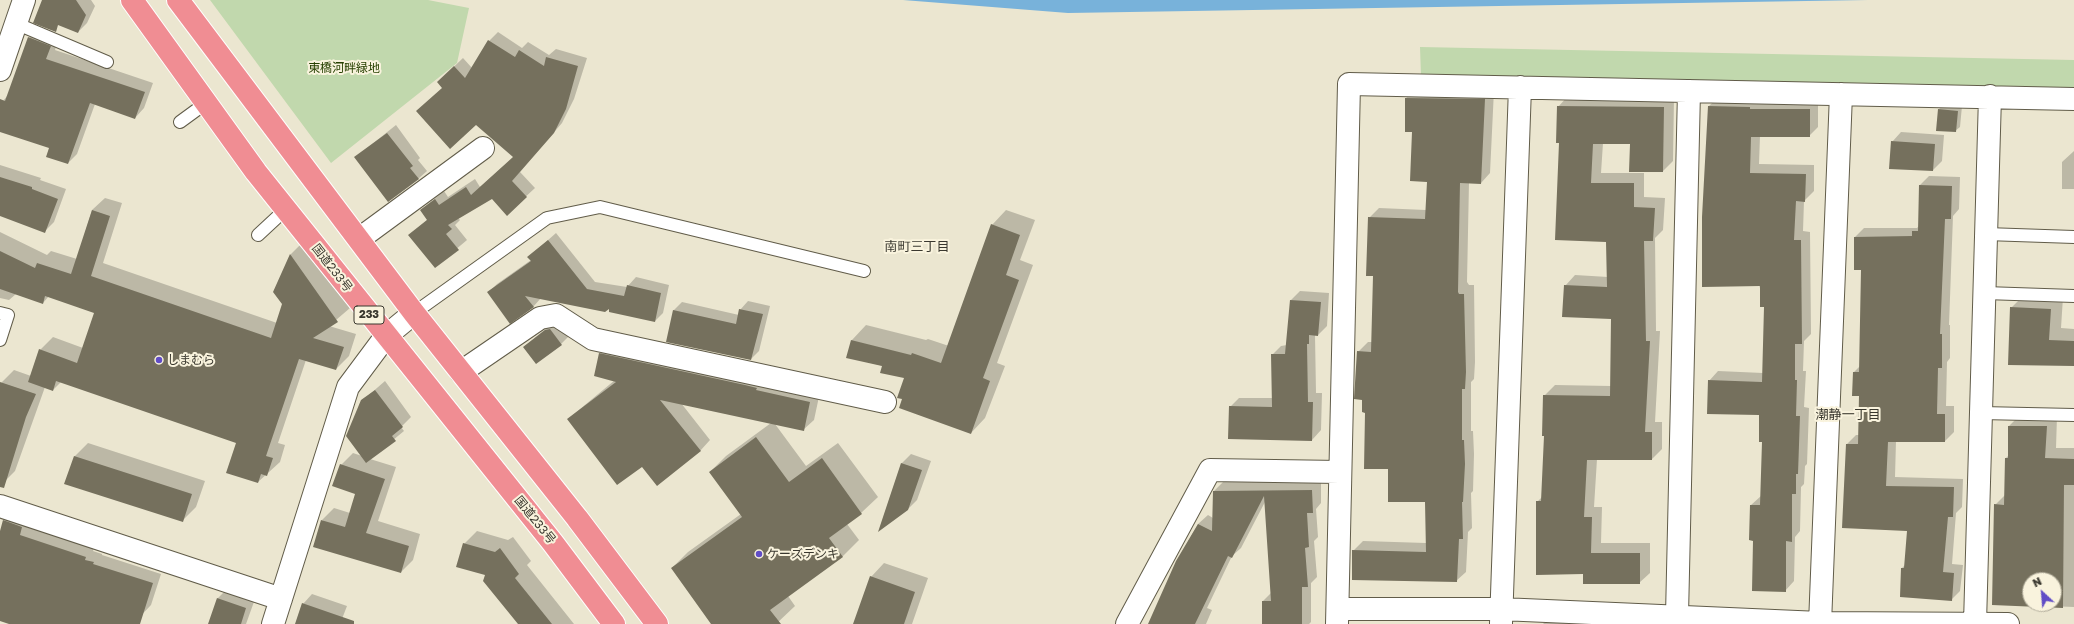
<!DOCTYPE html>
<html>
<head>
<meta charset="utf-8">
<style>
  body { margin:0 }
  #map { position:relative; width:2074px; height:624px; overflow:hidden; background:#ebe6d0; font-family:"Golos Text",sans-serif }
  canvas { display:block }
  .north { position:absolute; left:2022px; top:572px; width:40px; height:40px; box-sizing:border-box; background:#f9f3dd; border:1px solid #ada897; border-radius:50%; rotate:334deg; font-size:11px; font-weight:700; line-height:16px; text-align:center; color:#3a382f }
  .north::after { content:''; display:block; margin:auto; width:14px; height:18px; background:#614dc6; clip-path:polygon(50% 0,100% 100%,50% 72%,0 100%) }
</style>
</head>
<body>
<div id="map">
<canvas width="2074" height="624"></canvas>
<div class="north">N</div>
</div>
<script>
const g = document.querySelector('canvas').getContext('2d');
g.lineJoin = 'round';
function fillPath(path, color) {
  g.fillStyle = color;
  g.fill(path, 'evenodd');
}
function trace(path, color, width, dash) {
  g.strokeStyle = color;
  g.lineWidth = width;
  g.lineCap = dash ? 'butt' : 'round';
  g.setLineDash(dash || []);
  g.stroke(path);
}
function drawText(font, color, halo, rows, align = 'center') {
  g.font = font + ' "Golos Text","Noto Sans JP",sans-serif';
  g.lineWidth = 4;
  g.setLineDash([]);
  g.textBaseline = 'middle';
  g.strokeStyle = halo;
  g.fillStyle = color;
  for (const [text, x, y, turn = 0] of rows) {
    g.save();
    g.translate(x, y);
    g.rotate((+turn || 0) * Math.PI / 180);
    g.textAlign = isNaN(turn) ? turn : align;
    if (halo) g.strokeText(text, 0, 0);
    g.fillText(text, 0, 0);
    g.restore();
  }
}
const green = new Path2D(`
  M210 0H428L469 8 457 63 331 163Z
  M1420 47 2074 60V91L1421 76Z`);
const water = new Path2D(`
  M903 0H1868L1068 13Z`);
const shadow = new Path2D(`
  M43 0H91L95 6 87 23 78 32Z
  M38 29 59 37 55 50 153 83 144 108 135 118 95 104 77 154 68 163 51 147 0 131V110L3 101 8 95 29 38Z
  M498 32 522 48 528 42 549 55 556 49 587 58 574 99 562 123 520 172 535 188 507 214 492 198 458 218 460 220 455 225 467 240 435 267 410 235 428 219 421 210 444 191 448 197 475 179 480 187 514 157 438 82 463 58 472 68 489 41Z
  M1416 88 1494 90 1490 173 1481 183 1469 182 1467 282 1469 285H1474L1475 362 1474 379 1471 382V431H1473L1474 454 1473 491 1471 493 1472 528 1468 532 1466 572 1456 581 1353 551 1363 541 1426 543V501L1389 468 1363 399 1358 352 1368 342H1372L1374 275 1369 218 1379 208 1426 210 1428 181 1413 131 1406 98Z
  M1568 96 1674 97 1673 161 1663 171 1631 143H1603L1601 173H1644V197L1665 198 1663 230 1655 238 1656 331H1660L1655 422H1662V449L1652 459H1597L1594 507H1602L1601 543H1650V573L1639 583 1584 573 1537 502 1542 497 1545 435 1544 396 1555 385 1611 386 1612 318 1565 286 1575 275 1608 277 1607 241 1560 142 1558 107Z
  M1718 97 1818 100V127L1809 136H1760L1759 164 1814 165V191L1804 201 1803 231 1810 232 1811 334 1804 341 1803 371H1806L1804 407 1809 408 1807 464 1805 466 1804 484 1801 487 1800 531 1795 537 1794 581 1785 591 1754 540 1751 505 1761 496 1763 441 1760 414 1709 381 1718 371 1763 373 1765 306 1709 106Z
  M1943 105 1962 106 1960 127 1955 131 1939 109Z
  M396 125 420 158 418 160 427 171 418 179 356 157Z
  M1901 132 1944 135 1942 161 1933 170 1892 142Z
  M2074 151V189H2062V162Z
  M0 165 41 178 40 180 66 189 54 222 45 231 0 215Z
  M1929 176 1960 177 1959 209 1953 216 1949 325H1950V358L1947 362 1946 406H1954V432L1945 441H1896L1895 477 1963 479 1962 507 1956 513 1952 564 1963 565 1960 591 1951 600 1902 568 1905 565 1908 530 1847 444 1856 435H1859L1860 395 1854 372 1860 366 1862 269 1855 237 1864 228H1917L1919 226 1920 185Z
  M105 198 122 203 103 263 277 323 283 304 274 291 291 254 303 242 350 308 329 326 356 334 349 356 336 369 306 360 278 443 285 445 280 462 258 482 237 442 61 382 53 390 45 387 15 471 2 484 0 483 1 383 14 370 31 376 40 350 53 337 83 348 95 312 49 296 43 303 16 294 9 300 0 298V299V232L47 255 51 251 77 259 92 210Z
  M1006 210 1035 220 1020 260 1033 265 997 363 1005 366 985 418 971 433 904 399 905 377 883 366 848 357 852 340 866 325 926 340 928 339 949 346 992 225Z
  M556 233 595 282 627 287 636 277 669 285 663 313 655 321 611 307 541 298 533 307 489 292 497 284 531 260 529 257Z
  M1300 291 1329 293 1327 326 1318 335H1315L1316 393H1322L1321 430 1312 440 1230 407 1239 398H1273L1272 355 1281 346 1287 345 1291 300Z
  M2023 296 2063 297 2061 328 2074 329V365L2011 308Z
  M748 301 770 306 759 351 751 359 667 341 674 310 682 302 739 315 740 310Z
  M555 321 570 335 561 344 524 347Z
  M611 343 820 392 814 420 803 430 775 424 806 466 838 443 878 497 861 513 847 524 859 540 842 557 788 596 795 606 776 624H712L672 568 688 552 741 514 710 472 726 456 771 423 681 403 710 440 700 451 642 466 568 419 615 380 600 354Z
  M385 381 411 417 401 427 404 431 370 459 396 467 378 521 420 534 413 560 401 572 322 520 334 508 350 513 356 493 341 465 353 453 362 456V401Z
  M2019 416H2057L2056 448H2074V607L1993 604 1995 505 2005 495 2006 458 2009 455V426ZM2030 580H2054V604H2030Z
  M88 443 205 481 196 507 182 521 74 457Z
  M911 454 931 461 917 500 908 509 880 530 902 463Z
  M1223 482H1321V503L1316 509 1318 537 1314 541 1317 577 1311 583V622L1309 624H1263V601L1271 593 1266 500 1241 548 1232 556 1207 608 1212 610 1206 624H1150L1177 561 1198 524 1208 515 1213 518 1214 491Z
  M13 512 94 548 93 551 102 554V555L161 574 151 605 133 624H12L0 620V534L4 521Z
  M477 531 508 540 513 537 531 561 527 565 574 624H519L464 544Z
  M884 563 928 578 912 624H854L871 577Z
  M227 589 255 599 246 624H209L218 598Z
  M312 594 347 606 340 624H296L303 604Z
  M1577 621V624H1543L1545 622Z`);
const building = new Path2D(`
  M42 0H76L86 15 78 33 58 25 56 32 33 23Z
  M28 37 51 46 46 59 145 92 135 119 90 103 68 164 46 157 49 148 0 132V99L5 101Z
  M488 40 515 57 519 50 544 66 546 57 578 66 566 109 554 133 512 181 527 197 507 216 492 199 448 225 452 229 446 234 459 250 435 268 408 235 427 220 420 210 435 199 439 205 466 187 471 195 513 157 476 125 450 149 416 111 442 88 437 82 454 66 465 78Z
  M1405 98 1485 99 1481 184 1460 183 1458 292 1459 294H1464L1466 372 1465 389H1462V440H1464L1465 464 1463 502H1462L1463 539H1459L1457 582 1352 580V550L1426 552 1425 502H1388V469H1364L1365 413 1362 412V400L1354 399 1357 351 1371 352 1373 276H1366L1368 217 1425 219 1427 182 1410 181 1412 132H1405Z
  M1557 106 1664 107 1663 172H1629L1630 144H1593L1591 183H1634V207L1655 208 1653 241H1644L1646 341H1650L1645 432H1652V460H1587L1584 517H1592L1591 553H1640V584H1583V574L1536 575V501H1541L1544 436H1542L1543 395 1610 396 1611 319 1562 317 1564 285 1607 287 1606 242 1555 240 1559 143H1556Z
  M1708 106 1750 107V109H1810V137H1751L1750 173 1806 174 1805 202 1796 201 1794 240H1801L1802 344H1795V380H1797L1796 416H1800L1798 474H1796V494H1792V542L1786 541V592L1752 591 1753 541 1749 540 1750 505H1760L1762 442H1759V415L1707 414 1708 380 1762 382 1764 307H1760V286L1702 287V217Z
  M1938 109 1958 111 1956 132 1936 131Z
  M387 133 413 166 410 168 419 179 388 202 354 157Z
  M1891 141 1935 144 1933 171 1889 169Z
  M0 177 32 187V189L58 199 45 233 0 216Z
  M1919 185 1952 186 1951 219H1945L1940 334H1942V368H1938L1937 414H1945V442H1888L1886 486 1954 487 1953 517H1948L1943 572 1954 573 1952 601 1900 597 1901 568H1904L1907 531 1842 528 1846 444H1858L1859 396H1852L1853 372H1859L1861 270H1854V237L1912 236V231H1918Z
  M92 210 110 216 91 276 271 338 282 304 273 292 290 254 338 322 313 338 344 347 336 370 299 359 266 456 273 458 267 476 261 474 258 483 226 473 236 443 56 381 53 391 28 382 39 349 77 363 94 313 45 296 43 304 0 289V251L35 268 37 263 71 274Z
  M991 224 1020 235 1006 275 1019 280 983 378 990 381 971 434 899 408 902 399 897 398 904 378 880 373 882 366 846 358 851 340 911 355 912 353 941 363Z
  M548 240 587 289 624 296 627 285 661 293 655 322 609 312V309L605 312 525 296 534 307 510 324 487 292 531 261 527 257Z
  M1290 300 1321 302 1318 336 1309 335V344H1307L1308 402H1313L1312 441 1228 439 1229 406 1272 407 1271 354H1285Z
  M2010 307 2051 309 2049 340 2074 341V366L2008 365Z
  M739 309 763 314 751 360 666 342 673 310 736 324Z
  M550 329 562 345 536 364 523 347 545 330Z
  M599 353 745 385 757 388 756 390 810 402 804 431 660 400 701 451 657 486 642 467 617 485 567 419 616 382 594 376Z
  M0 382 36 394 26 417 4 488 0 487Z
  M375 390 403 427 392 436 396 441 366 463 346 436 361 400Z
  M2008 426H2047L2045 458 2074 459V485H2064L2063 608 1992 605 1994 504 2004 505 2005 458H2008ZM2030 580H2054V604H2030Z
  M756 437 789 482 822 458 862 514 829 538 843 557 770 610 781 624H711L671 568 742 517 709 472Z
  M74 456 192 494 183 522 64 484Z
  M901 463 922 470 908 510 878 532Z
  M340 464 385 479 366 533 409 546 401 573 313 547 321 520 345 527 355 494 332 486Z
  M1312 490 1313 513H1307L1309 547 1305 548 1308 587H1302V624H1262V601H1271L1264 496 1232 558 1228 556 1195 624H1148L1176 561 1198 524 1212 531 1213 491Z
  M3 520 22 527 20 535 86 557 85 560 94 562 93 564 153 583 140 624H9L0 621V531Z
  M463 543 495 552 500 548 519 574 515 578 552 624H518L483 581 485 575 456 567Z
  M870 576 915 592 904 624H853Z
  M217 598 246 608 241 624H208Z
  M302 603 354 621V624H295Z`);
const lane = new Path2D(`
  M15 23 107 62
  M180 122 206 103
  M1986 234 2074 237
  M258 235 286 209
  M1985 293 2074 296
  M0 313 8 315 0 340
  M414 313 547 218 600 207 864 271
  M1981 413 2074 415`);
const street = new Path2D(`
  M0 70 24 0
  M359 239 483 148
  M461 372 540 318 556 315 593 339 885 402
  M0 506 281 599
  M1338 609H1501L1820 623 2008 624
  M1677 615 1689 91
  M1501 623 1520 87
  M1975 623 1990 96
  M273 624 348 387 386 336 414 313
  M1127 624 1210 470 1339 472
  M1337 624 1349 84 2074 99
  M1820 624 1841 94`);
const highway = new Path2D(`
  M132 0 256 172 553 543 614 624
  M178 0 414 313 577 518 657 624`);
const markers = [
  [159,360,4,"#614dc6"],
  [759,554,4,"#614dc6"]
];
const shields = [
  [369,315,30]
];
const shieldNames = [
  ["233",369,315]
];
const parkNames = [
  ["東橋河畔緑地",344,68]
];
const streetNames = [
  ["国道233号",332,268,52],
  ["国道233号",535,520,51]
];
const poiNames = [
  ["しまむら",167,360],
  ["ケーズデンキ",767,554]
];
const neighbourhoodNames = [
  ["南町三丁目",917,247],
  ["潮静一丁目",1848,415]
];
fillPath(green, '#c1d8ad');
fillPath(water, '#78b2da');
fillPath(shadow, '#0003');
fillPath(building, '#75705d');
trace(lane, '#615c49', 14);
trace(street, '#615c49', 24);
trace(highway, '#fff', 24);
trace(lane, '#fff', 12);
trace(street, '#fff', 22);
trace(highway, '#f08d93', 22);
for (const [x, y, r, color] of markers) {
  const dot = new Path2D();
  dot.arc(x, y, r, 0, 2 * Math.PI);
  g.fillStyle = color;
  g.fill(dot);
  trace(dot, '#f9f3dd', 1.5);
}
for (const [x, y, w] of shields) {
  const box = new Path2D();
  box.roundRect(x - w / 2, y - 9, w, 18, 3);
  g.fillStyle = '#f9f3dd';
  g.fill(box);
  trace(box, '#3a382f', 1);
}
drawText('bold 11px', '#3a382f', null, shieldNames);
drawText('12px', '#264001', '#f9f3dd', parkNames);
drawText('12px', '#3a382f', '#f9f3dd', streetNames);
drawText('12px', '#3a382f', '#f9f3dd', poiNames, 'left');
drawText('13px', '#3a382f', '#f9f3dd', neighbourhoodNames);
</script>
</body>
</html>
